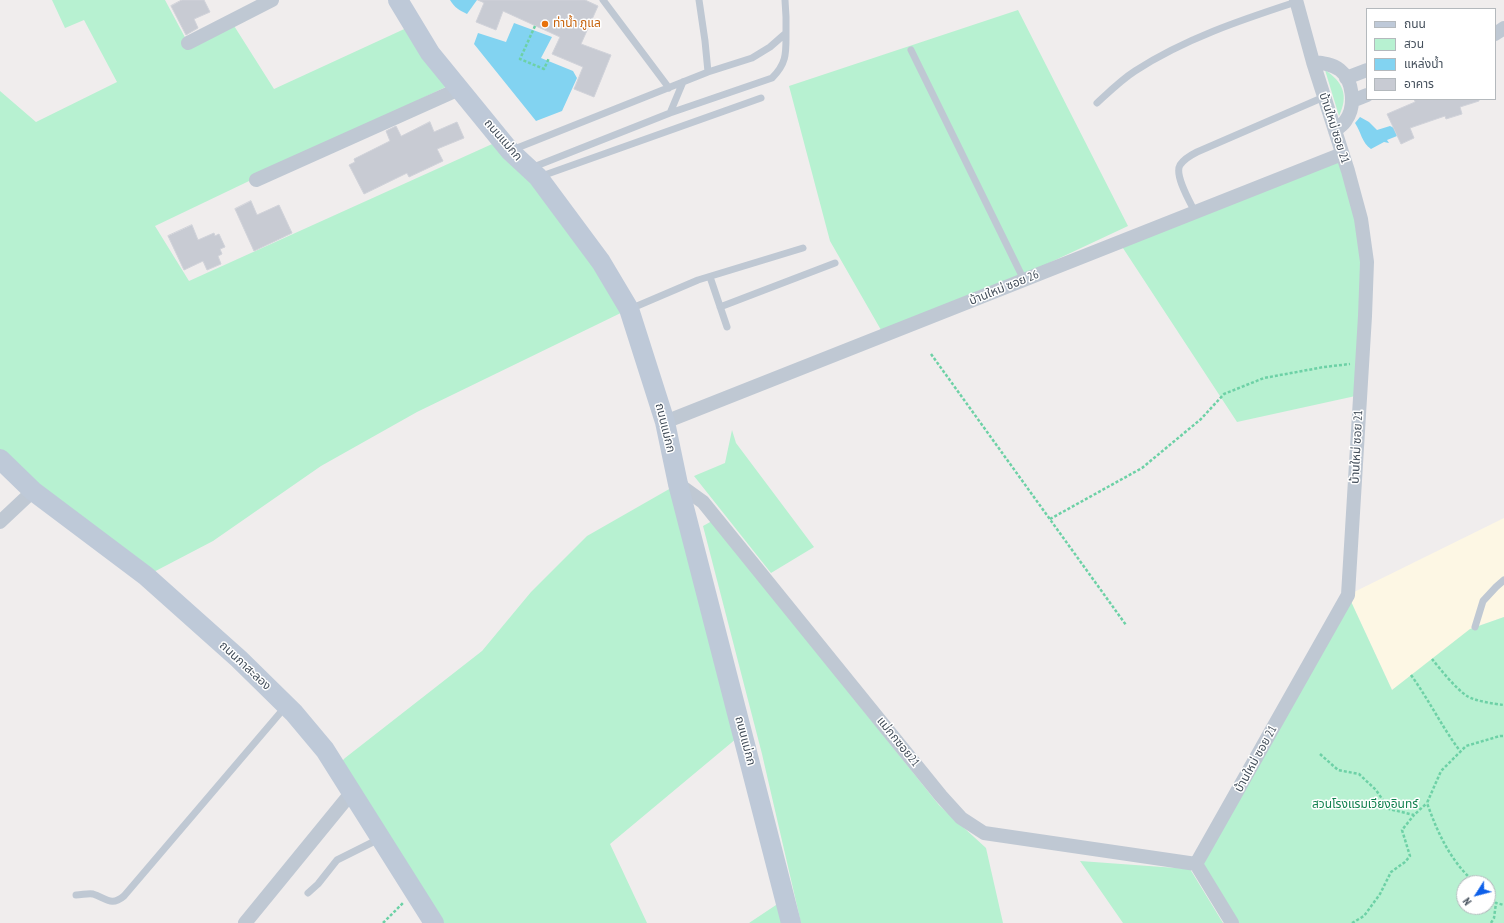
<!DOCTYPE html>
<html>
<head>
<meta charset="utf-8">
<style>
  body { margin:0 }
  #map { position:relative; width:1504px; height:923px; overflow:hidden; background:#f0eded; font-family:"PT Sans Narrow","Noto Sans Thai",sans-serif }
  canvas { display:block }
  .legend { position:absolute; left:1366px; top:8px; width:130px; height:92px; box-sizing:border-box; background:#fff; border:1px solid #b4b9bd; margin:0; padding:5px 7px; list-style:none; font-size:12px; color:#444f5b }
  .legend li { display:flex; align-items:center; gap:8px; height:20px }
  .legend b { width:20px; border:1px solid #b4b9bd }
  .north { position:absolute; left:1456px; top:875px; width:40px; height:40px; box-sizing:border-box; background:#fff; border:1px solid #b4b9bd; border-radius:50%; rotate:234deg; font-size:11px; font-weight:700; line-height:16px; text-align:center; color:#444f5b }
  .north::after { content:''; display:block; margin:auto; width:14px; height:18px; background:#0e60e9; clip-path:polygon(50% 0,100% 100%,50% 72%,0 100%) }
</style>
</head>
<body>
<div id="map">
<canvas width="1504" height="923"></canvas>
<ul class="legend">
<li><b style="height:5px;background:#bec9d8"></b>ถนน</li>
<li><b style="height:11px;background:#b7f1d1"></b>สวน</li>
<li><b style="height:11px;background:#82d3f1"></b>แหล่งน้ำ</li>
<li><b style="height:11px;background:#c8cbd3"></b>อาคาร</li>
</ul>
<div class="north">N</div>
</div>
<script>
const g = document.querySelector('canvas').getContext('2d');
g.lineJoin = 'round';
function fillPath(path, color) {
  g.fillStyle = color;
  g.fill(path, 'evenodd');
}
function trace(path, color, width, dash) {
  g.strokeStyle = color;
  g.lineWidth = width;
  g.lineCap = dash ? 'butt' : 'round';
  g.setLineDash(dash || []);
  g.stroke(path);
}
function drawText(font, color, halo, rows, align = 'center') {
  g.font = font + ' "PT Sans Narrow","Noto Sans Thai",sans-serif';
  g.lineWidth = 3;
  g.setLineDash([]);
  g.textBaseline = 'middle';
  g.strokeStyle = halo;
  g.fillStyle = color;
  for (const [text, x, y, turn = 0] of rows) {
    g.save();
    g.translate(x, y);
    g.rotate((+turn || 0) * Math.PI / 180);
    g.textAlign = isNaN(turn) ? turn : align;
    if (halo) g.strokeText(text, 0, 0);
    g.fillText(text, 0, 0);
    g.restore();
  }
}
const commercial = new Path2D(`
  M1504 518V617L1475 627 1392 690 1348 595Z`);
const green = new Path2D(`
  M52 0H165L188 43 231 21 274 89 413 25 454 83 155 226 189 281 501 140 629 309 417 412 321 466 213 541 146 576 0 459V91L36 122 117 82 84 20 65 28Z
  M1018 10 1128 226 1034 270 881 330 830 241 789 86Z
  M1325 70C1343 82 1349 95 1339 116Z
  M1342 154 1361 219 1360 395 1237 422 1119 242Z
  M732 430 736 443 814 547 771 573 694 476 725 463Z
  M678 484 743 733 610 844 647 923H434L336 767 345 758 482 651 531 592 587 536Z
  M712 521 939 805 986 848 1003 923H801L762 754 703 526Z
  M1348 595 1392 690 1470 629 1504 617V923H1232L1196 864ZM1464 883H1488V907H1464Z
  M1080 861 1190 869 1223 923H1123Z
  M785 899 791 923H749Z`);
const water = new Path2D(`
  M450 0H477L467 14C459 10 455 8 450 0Z
  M514 23 552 37 541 58 573 71 577 78 562 111 536 121 474 44 478 33 506 42Z
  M1360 117 1369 122 1377 130 1390 126 1394 128 1397 136 1387 140 1389 143 1384 142 1371 149C1362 143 1361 132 1355 123Z`);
const building = new Path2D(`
  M182 0H204L210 12 194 19 198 28 186 35 171 6Z
  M478 0H585L598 6 581 44 611 55 594 97 574 89 583 67 552 54 560 37 503 11 496 30 476 22 484 3Z
  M1414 99H1479V101L1460 107 1462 114 1446 119 1445 116 1410 128 1414 138 1401 144 1387 114 1415 102Z
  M430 122 434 132 457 122 464 138 437 149 443 161 409 177 407 173 364 194 349 165 355 162 354 159 390 141 386 131 396 126 401 136Z
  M251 201 257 215 279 205 292 233 254 251 235 209Z
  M192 225 198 240 214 233 215 236 219 234 225 247 220 249 222 254 218 256 221 264 207 270 203 261 184 270 168 236Z`);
const path = new Path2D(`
  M535 26 520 59 544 69 549 58
  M931 354 1126 625
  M1050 519 1142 468 1201 419 1224 394 1264 378 1324 367 1350 364
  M1432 659C1441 670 1455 688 1467 696 1475 701 1494 704 1504 705
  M1411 675C1429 700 1442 727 1460 751
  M1320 754 1338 770 1359 774 1376 790 1389 809 1414 815 1427 803
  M1475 883C1450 860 1438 834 1427 803L1441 771 1466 746 1500 736H1504
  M1488 895 1496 903 1504 905
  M383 923 403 903
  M1352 923 1364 916 1380 894 1391 872 1405 862 1410 856 1402 830 1414 815
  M1491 923 1494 918 1496 903`);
const lane = new Path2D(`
  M603 0 669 88
  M699 0 705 41 708 72 752 58 770 47 786 33V17L785 0
  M911 50 1024 280
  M1097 103C1109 92 1121 80 1135 71 1184 39 1241 20 1296 2
  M670 113 772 78C787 63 786 53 786 33
  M512 150 708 72
  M531 168 670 113 683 82
  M539 177 761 98
  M1195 212C1190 202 1174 175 1180 165 1184 159 1191 155 1197 152L1324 97
  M710 277 727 327
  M720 307 835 263
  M630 309 698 280 803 248
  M1475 627 1483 601 1496 587 1504 580
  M308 893 318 884 337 860 379 839
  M76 895C82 895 88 893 93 894 106 898 111 907 124 896L286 706`);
const street = new Path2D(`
  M1495 34 1504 28
  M188 43 272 0
  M1313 62C1323 63 1332 64 1340 70 1353 80 1356 106 1346 120 1344 124 1339 127 1335 131
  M1346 78 1367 70
  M1352 101 1367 95
  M256 180 459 89
  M665 422 1342 154
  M678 484 703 502 941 796 961 818 984 833 1196 864
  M0 522 33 491
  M1196 864 1348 595 1365 316 1367 262 1361 219 1348 171 1313 62 1296 0
  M1196 864 1232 923
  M245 923 352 792`);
const secondary = new Path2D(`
  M398 0 430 53 510 151 538 177 601 262 629 309 665 422 678 484 791 923
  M0 459 33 491 146 576 239 659 294 713 325 750 434 923`);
const markers = [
  [545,24,4,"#e8710a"]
];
const foodNames = [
  ["ท่าน้ำ ภูแล",553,24]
];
const streetNames = [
  ["บ้านใหม่ ซอย 21",1334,128,72],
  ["ถนนแม่กก",503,140,49],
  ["บ้านใหม่ ซอย 26",1004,288,-22],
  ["ถนนแม่กก",665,428,76],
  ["บ้านใหม่ ซอย 21",1357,447,-87],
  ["ถนนกาสะลอง",245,666,43],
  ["ถนนแม่กก",745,741,75],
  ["แม่กกซอย21",898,742,51],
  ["บ้านใหม่ ซอย 21",1256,759,-61]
];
const parkNames = [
  ["สวนโรงแรมเวียงอินทร์",1365,805]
];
fillPath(commercial, '#fdf7e4');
fillPath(green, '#b7f1d1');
fillPath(water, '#82d3f1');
fillPath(building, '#c8cbd3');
trace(building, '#d0d2d9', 1);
trace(path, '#6dd1a6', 2.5, [3, 2]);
trace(lane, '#bfc8d3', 7);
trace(street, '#bfc8d3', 14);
trace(secondary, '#bec9d8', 20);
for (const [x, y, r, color] of markers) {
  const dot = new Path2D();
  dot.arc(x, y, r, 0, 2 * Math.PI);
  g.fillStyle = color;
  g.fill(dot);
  trace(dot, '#fff', 1.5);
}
drawText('12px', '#c56008', '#fff', foodNames, 'left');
drawText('12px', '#444f5b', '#fff', streetNames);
drawText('12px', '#11814f', '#fff', parkNames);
</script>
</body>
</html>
